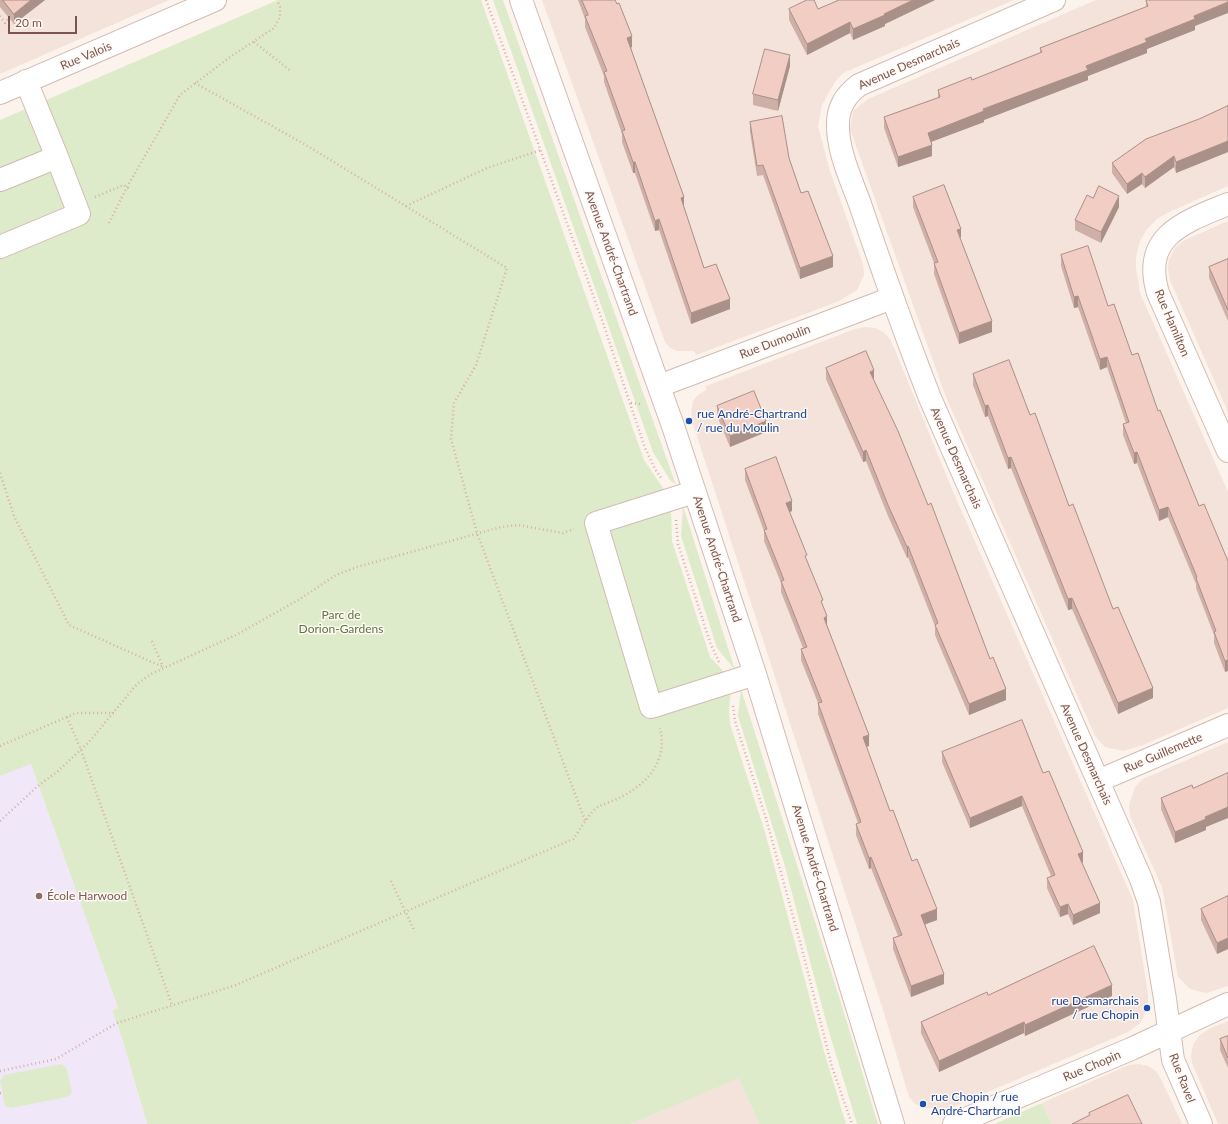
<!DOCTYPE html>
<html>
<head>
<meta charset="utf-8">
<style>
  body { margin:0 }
  #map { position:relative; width:1228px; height:1124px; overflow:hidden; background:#fcf3ec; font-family:Lato,sans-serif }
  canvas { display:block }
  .scale { position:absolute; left:8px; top:16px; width:69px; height:18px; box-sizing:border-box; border:2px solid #78554e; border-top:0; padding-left:5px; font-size:12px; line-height:14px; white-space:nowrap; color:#78554e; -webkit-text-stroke:3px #fff8f3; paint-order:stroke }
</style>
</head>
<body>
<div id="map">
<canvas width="1228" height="1124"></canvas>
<div class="scale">20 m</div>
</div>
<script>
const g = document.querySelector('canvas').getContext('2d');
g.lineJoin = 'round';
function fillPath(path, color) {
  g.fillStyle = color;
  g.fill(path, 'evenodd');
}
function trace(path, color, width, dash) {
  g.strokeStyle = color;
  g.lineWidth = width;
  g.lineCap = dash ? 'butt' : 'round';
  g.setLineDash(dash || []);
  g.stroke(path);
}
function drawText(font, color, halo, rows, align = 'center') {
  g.font = font + ' Lato,sans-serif';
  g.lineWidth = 3;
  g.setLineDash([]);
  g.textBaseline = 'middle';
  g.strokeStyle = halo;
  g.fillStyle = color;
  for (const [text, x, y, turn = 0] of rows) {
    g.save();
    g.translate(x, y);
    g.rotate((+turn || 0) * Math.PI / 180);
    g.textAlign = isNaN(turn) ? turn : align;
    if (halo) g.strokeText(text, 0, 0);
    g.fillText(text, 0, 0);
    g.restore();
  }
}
const residential = new Path2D(`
  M0 0H169L0 74Z
  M542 0H1014L843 73 835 82 822 105 818 126 830 171 863 264 864 275 857 290 839 301 696 355 694 351H677L670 348 665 342Z
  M1096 0H1228V186L1169 212 1157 219 1147 229 1140 241 1136 257V268L1140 293 1228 492V708L1143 745 1123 751 1105 747 1095 736 946 397 850 129 853 111 868 99Z
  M1228 221V412L1170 280 1168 269 1169 259 1175 248 1183 241Z
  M865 327 875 328 883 332 890 339 895 350 954 494 1133 900 1148 994V1003L1144 1016 1139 1024 1128 1032 941 1112 934 1114 933 1108H925L915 1104 909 1097 884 1013 693 424 691 411 693 401 698 395 706 390V386L855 329Z
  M1228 742V986L1206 993 1190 989 1178 977 1162 887 1130 816 1129 805 1135 787 1143 779Z
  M1228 1021V1124H1218L1192 1063 1191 1055 1193 1045 1199 1036 1209 1029Z
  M1139 1064 1148 1066 1156 1071 1161 1079 1182 1124H1052L1042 1103 1129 1065Z
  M739 1077 759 1124H631Z`);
const education = new Path2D(`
  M31 763 118 1008 112 1010 122 1038 147 1124H0V776Z`);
const green = new Path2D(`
  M278 0H481L644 460 665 491 671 508 672 541 710 657 726 674 731 689 729 710 730 724 765 832 824 1051 846 1124H759L739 1078 631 1124H147L122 1038 112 1010 118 1008 31 764 0 776V120Z
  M493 0H503L676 485 670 480 653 452Z
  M683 506 735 670 717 648 681 536Z
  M741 689 841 1003 878 1124H857L827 1025 784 863 738 716Z
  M62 1064 67 1069 72 1093 67 1097 11 1108 5 1106 0 1081 4 1075Z
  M1042 1103 1052 1124H995Z`);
const path = new Path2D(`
  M486 0 601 317 645 448 655 469 662 479
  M0 16 5 23 9 18
  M254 42 291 71
  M195 83 306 145 507 268 476 365 454 403 451 439 477 533 586 823
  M95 197 124 185 131 190
  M406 206 487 168 541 150
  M109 223 127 187 180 95 230 57 274 28 280 17V7L277 0
  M631 403 640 404
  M0 473 14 516 69 625 163 667
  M676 520 678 544 711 645 719 662
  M152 641 163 667
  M733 706 735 721 767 822 802 949 832 1067 852 1124
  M67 717 81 750 172 1005
  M0 746 76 713H114
  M0 821 39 785 58 771 89 742 137 684 151 674 236 635 300 599 336 575 357 567 501 527 518 525 563 533 574 529
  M391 881 415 932
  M0 1071 56 1059 117 1023 236 985 573 839C580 830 590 812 598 807 605 803 614 801 621 797 649 783 668 759 660 728
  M0 1093H2`);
const minor = new Path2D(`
  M521 0 673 426 755 674 893 1124
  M1054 0 859 85C847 94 838 107 838 123 837 150 851 179 860 204 882 269 905 334 930 398L1141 879 1149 902 1165 999 1173 1060 1201 1124
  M0 93 215 0
  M0 180 57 157 26 81
  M1228 204C1184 222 1141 236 1158 293L1228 451
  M0 247 79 214 57 157
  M659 386 892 298
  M694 492 596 523 651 707 755 674
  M1098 781 1228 725
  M954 1124 1131 1049 1228 1004`);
const wall = new Path2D(`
  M0 0H45L14 24 0 7Z
  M578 0H615L632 47 631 48 704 268 730 309 691 324 659 230 655 231 635 173H633L622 142V134L604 82V76L585 27V19Z
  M935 0 885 24V26L853 40 850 33 807 55 789 20V9H818Z
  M1146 1 1195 26V30L1147 49V53L1088 76V80L984 120V122L931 142 932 156 898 167 884 128V117L938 98V90L972 80 1040 53V48L1146 7Z
  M790 66 778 111 753 105V94Z
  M1228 106V152L1176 173 1174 167 1145 188 1142 184 1127 194 1112 173V163L1199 119Z
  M750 122 789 158 801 193 833 267 800 279 763 175 757 176 750 132Z
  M913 197 992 332 959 344 934 274V263L913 207Z
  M1093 198 1119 207 1101 243 1075 230V220Z
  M1061 255 1108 306 1132 355 1158 411 1199 506 1228 561 1225 672 1214 643V635L1196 588V584L1168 517 1159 521 1137 463 1134 464 1123 435V424L1126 423 1107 367 1100 370 1078 307 1074 308 1061 266Z
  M1228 259V321L1209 278V267Z
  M826 368 874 381 990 659 1006 700 969 715 935 635V626L908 557 907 558 888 516 866 461 863 462 826 379Z
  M973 374 1030 415 1113 609 1153 698 1118 714 1072 609 1068 610 1011 468 1008 469 988 416 985 417 973 385Z
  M717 406 766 432 730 447 717 416Z
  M745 469 792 511 789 512 823 606 827 625 869 746 866 747 890 811 937 920 925 924 944 984 911 997 893 949V938L898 936 871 868 869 869 856 835V824L858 823 818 714V703L801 660V649L803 648 781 592V583L764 541V531L745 480Z
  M942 752 1043 773 1083 862 1082 863 1100 913 1073 925 1068 914 1060 917 1047 888V878L1051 876 1022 806 970 828 942 762Z
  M1161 798 1206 827V830L1175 843 1161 809Z
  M1228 896V949L1217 954 1201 920V909Z
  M988 995 1112 996 1025 1036 1024 1033 939 1072 921 1033V1022Z
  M1228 1036V1068L1220 1050V1039Z`);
const shadedWall = new Path2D(`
  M31 0H45L14 24V14Z
  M913 0H935L885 24V26L853 40V29Z
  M1228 2V13L1195 26V30L1147 49V53L1088 76V80L984 120V122L928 143V133L1086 66 1145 39 1194 16Z
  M850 22V33L807 55V44Z
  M632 36V47L627 49V38Z
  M790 55V66L778 111V100Z
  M1228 141V152L1176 173V162Z
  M932 145V156L898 167V157Z
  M1174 156V167L1145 188V177Z
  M633 162H635V173H633Z
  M1142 173V184L1127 194V184Z
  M1119 196V207L1101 243V232Z
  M684 197V208L681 198Z
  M659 219V230L655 231V221Z
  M961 229V239L957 230Z
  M833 256V267L800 279V268Z
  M1078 296V307L1074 308V297Z
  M730 299V309L691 324V313Z
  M992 321V332L959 344V333Z
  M1107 357V367L1100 370V359Z
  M874 370V381L870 372Z
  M988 405V416L985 417V406Z
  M766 421V432L730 447V436Z
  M866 450V461L863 462V452Z
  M1137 452V463L1134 464V453Z
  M1011 457V468L1008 469V458Z
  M792 501V511L786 514V503Z
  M1168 507V517L1159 521V510Z
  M908 546V557L907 558V547Z
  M1072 598V609L1068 610V599Z
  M827 616V627L824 618Z
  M1228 660V671L1225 672V661Z
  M1153 688V698L1118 714V703Z
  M1006 689V700L969 715V704Z
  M869 735V746L863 748V737Z
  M1022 796V806L970 828V818Z
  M1228 807V818L1206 827V830L1175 843V832L1205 817Z
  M1083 852V862L1078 864V854Z
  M871 857V868L869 869V858Z
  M1100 903V913L1073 925V915Z
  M1068 904V914L1060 917V907Z
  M937 909V920L921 926V915Z
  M1228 938V949L1217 954V943Z
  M944 974V984L911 997V986Z
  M1112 985V996L1025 1036V1025Z
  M1024 1022V1033L939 1072V1061Z`);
const building = new Path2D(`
  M3 0H31L14 14Z
  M582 0H615L617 4 619 3 632 36 627 38 684 197 681 198 704 268 716 264 730 299 691 313 659 219 655 221 635 162H633L622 131 625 130 604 72 607 71 585 16 588 15Z
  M807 0H814L818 9 839 0H913L884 14 885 15 853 29 850 22 807 44 789 9Z
  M1148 0H1228V2L1194 16 1195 19 1145 39 1147 42 1086 66 1088 70 983 109 984 111 928 133 932 145 898 157 884 117 940 97 938 90 971 77 972 80 1042 52 1040 48 1148 6 1146 1Z
  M765 49 790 55 778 100 753 94Z
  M1228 106V141L1176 162 1174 156 1145 177 1142 173 1127 184 1112 163 1146 139 1199 119Z
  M782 116 789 158 801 193 808 191 833 256 800 268 763 165 757 166 750 122Z
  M944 185 961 229 957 230 992 321 959 333 934 263 938 262 913 197Z
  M1099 186 1119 196 1101 232 1075 220 1087 195 1093 198Z
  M1088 246 1108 306 1114 304 1132 355 1138 353 1158 411 1160 410 1199 506 1204 504 1228 561V660L1225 661 1214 632 1216 631 1196 578 1197 577 1168 507 1159 510 1137 452 1134 453 1123 424 1129 422 1107 357 1100 359 1078 296 1074 297 1061 255Z
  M1228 259V310L1209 267Z
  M866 351 874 370 870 372 898 431 928 505 931 503 990 659 993 657 1006 689 969 704 935 625 938 623 908 546 907 547 888 505 866 450 863 452 826 368Z
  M1009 360 1030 415 1035 413 1069 506 1073 504 1113 609 1118 607 1153 688 1118 703 1072 598 1068 599 1011 457 1008 458 988 405 985 406 973 374Z
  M754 391 766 421 730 436 717 406Z
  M776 457 792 501 786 503 807 555 805 556 823 600 821 601 827 616 824 618 869 735 863 737 890 811 893 810 912 861 917 859 937 909 921 915 944 974 911 986 893 938 902 935 871 857 869 858 856 824 861 822 818 703 822 702 801 649 807 647 781 581 784 580 764 530 767 529 745 469Z
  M1022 720 1043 773 1049 771 1083 852 1078 854 1100 903 1073 915 1068 904 1060 907 1047 878 1055 875 1022 796 970 818 942 752Z
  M1228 773V807L1205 817 1206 819 1175 832 1161 798 1192 785 1193 788Z
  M1228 896V938L1217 943 1201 909Z
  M1094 946 1112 985 1025 1025 1024 1022 939 1061 921 1022 987 992 988 995Z
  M1228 1036V1058L1220 1039Z
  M1128 1095 1142 1124H1072L1090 1115 1089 1113Z`);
const markers = [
  [689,421,4,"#1a4fb4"],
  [39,896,4,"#8d6e63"],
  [1147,1008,4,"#1a4fb4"],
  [923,1104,4,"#1a4fb4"]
];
const streetNames = [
  ["Rue Valois",86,56,-23],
  ["Avenue Desmarchais",909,64,-24],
  ["Avenue André-Chartrand",611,253,70],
  ["Rue Hamilton",1172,323,67],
  ["Rue Dumoulin",775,342,-21],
  ["Avenue Desmarchais",956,458,66],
  ["Avenue André-Chartrand",717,559,72],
  ["Rue Guillemette",1163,753,-23],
  ["Avenue Desmarchais",1086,754,66],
  ["Avenue André-Chartrand",815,868,73],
  ["Rue Chopin",1092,1066,-23],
  ["Rue Ravel",1182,1078,69]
];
const transitNames = [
  ["rue André-Chartrand",697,414],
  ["/ rue du Moulin",697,428],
  ["rue Desmarchais",1139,1001,"right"],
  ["/ rue Chopin",1139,1015,"right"],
  ["rue Chopin / rue",931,1097],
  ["André-Chartrand",931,1111]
];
const parkNames = [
  ["Parc de",341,615],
  ["Dorion-Gardens",341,629]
];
const educationNames = [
  ["École Harwood",47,896]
];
fillPath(residential, '#f4e3da');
fillPath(education, '#f0e8f9');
fillPath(green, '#deebca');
trace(minor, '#d2bbb3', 24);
trace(path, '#d7afa6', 2.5, [1, 3]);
trace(minor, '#fff', 22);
fillPath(wall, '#cfb0a9');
fillPath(shadedWall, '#a99089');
fillPath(building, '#f1cdc4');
trace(building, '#a99089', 1);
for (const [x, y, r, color] of markers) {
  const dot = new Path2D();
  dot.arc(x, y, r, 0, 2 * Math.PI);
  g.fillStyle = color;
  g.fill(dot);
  trace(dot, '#fff8f3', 1.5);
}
drawText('12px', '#78554e', '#fff8f3', streetNames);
drawText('12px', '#164399', '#fff8f3', transitNames, 'left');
drawText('12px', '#5d7843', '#fff8f3', parkNames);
drawText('12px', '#785e54', '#fff8f3', educationNames, 'left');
</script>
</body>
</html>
